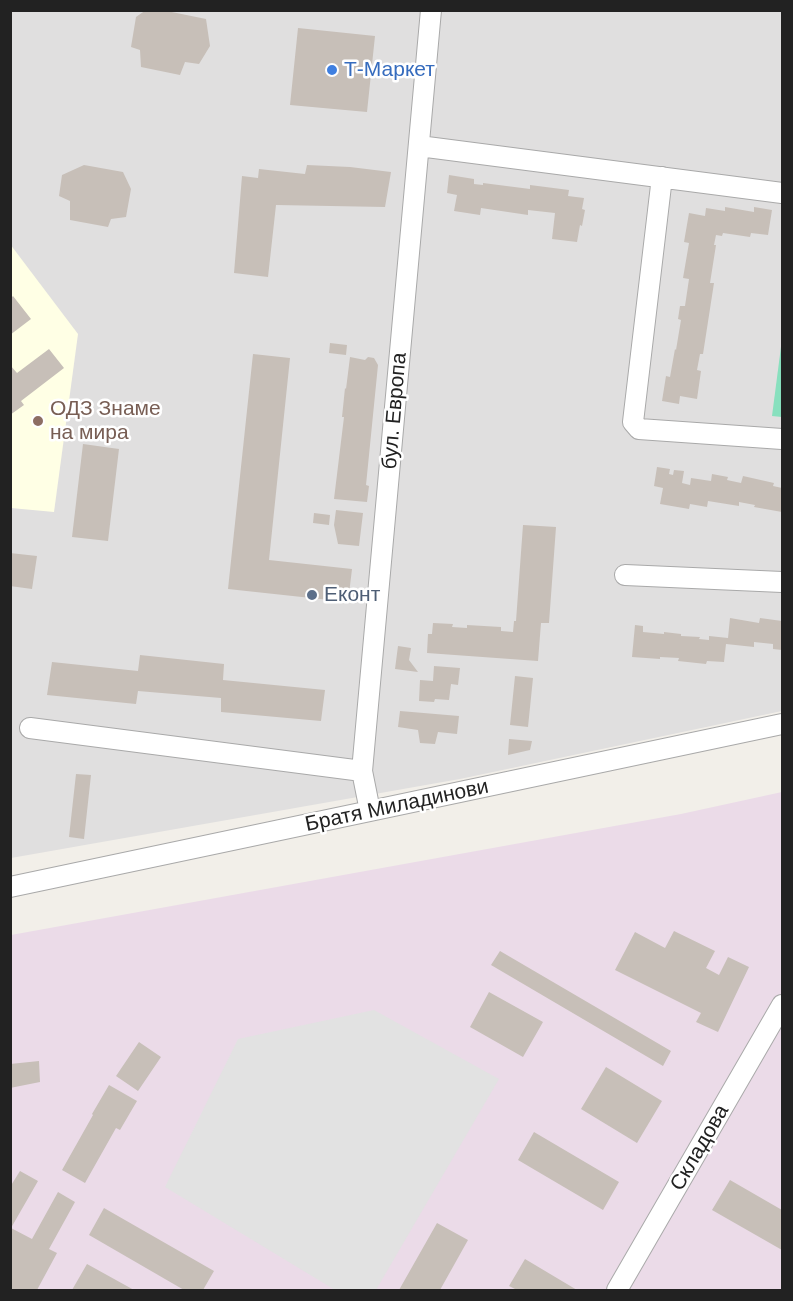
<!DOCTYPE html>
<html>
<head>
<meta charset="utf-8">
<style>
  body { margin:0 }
  #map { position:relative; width:793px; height:1301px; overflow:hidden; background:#f2efe9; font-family:Arial,sans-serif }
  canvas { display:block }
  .frame { position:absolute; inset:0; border:12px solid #222; pointer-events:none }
</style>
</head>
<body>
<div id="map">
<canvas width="793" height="1301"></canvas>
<div class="frame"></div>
</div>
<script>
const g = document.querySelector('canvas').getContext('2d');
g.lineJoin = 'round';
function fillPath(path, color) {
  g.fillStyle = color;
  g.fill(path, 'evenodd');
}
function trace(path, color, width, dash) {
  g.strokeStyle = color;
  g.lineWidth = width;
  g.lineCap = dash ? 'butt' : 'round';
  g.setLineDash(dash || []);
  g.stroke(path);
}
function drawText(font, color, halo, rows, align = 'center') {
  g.font = font + ' Arial,sans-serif';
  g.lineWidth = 5;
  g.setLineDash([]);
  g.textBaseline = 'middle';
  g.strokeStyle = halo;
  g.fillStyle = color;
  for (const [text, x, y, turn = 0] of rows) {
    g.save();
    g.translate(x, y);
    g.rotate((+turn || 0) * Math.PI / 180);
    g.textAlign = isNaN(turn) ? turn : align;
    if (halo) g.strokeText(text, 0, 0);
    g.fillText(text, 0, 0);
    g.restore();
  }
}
const residential = new Path2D(`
  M11 11H782V711L460 779 11 858Z`);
const industrial = new Path2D(`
  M782 792V1290H11V935L681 814Z`);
const education = new Path2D(`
  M10 244 78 334 54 512 11 508Z`);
const pitch = new Path2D(`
  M782 339V417L772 416Z`);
const parking = new Path2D(`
  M374 1010 499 1079 376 1290H335L165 1187 238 1039Z`);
const building = new Path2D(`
  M146 10H162L206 19 210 46 199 64 185 62 180 75 141 67 140 50 131 47 136 17Z
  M298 28 375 36 367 112 290 105Z
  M84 165 123 172 131 189 126 217 111 219 108 227 70 220V201L59 196 62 175Z
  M307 165 350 167 391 172 385 207 276 205 268 277 234 273 242 176 258 178 259 169 305 174Z
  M449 175 474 179V184L483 185V183L530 189V185L569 190 568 196 584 198 582 209 585 210 582 226 580 225 577 242 552 239 555 213 528 210V215L481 208 480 215 454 211 457 195 447 193Z
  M725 207 754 212V207L772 210 768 235 751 233 750 237 723 233 722 236 716 235 714 245H716L710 283H714L703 354H700L697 370 701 371 697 399 680 396 679 404 662 401 666 376 670 377 675 349 676 350 681 320 678 319 680 306H685L689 279 683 278 689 243 684 242 689 213 705 216 706 208 725 211Z
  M13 296 31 319 10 335V299Z
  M330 343 347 345 346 355 329 353Z
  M49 349 64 368 21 401 24 405 10 415V378L12 377 10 375V365L17 373Z
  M253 354 290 358 269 560 352 569 348 602 228 589Z
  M350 357 365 360 368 357 374 358 378 365 366 485 369 486 367 502 334 499 344 417H342L345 388 346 389Z
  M83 444 119 449 108 541 72 537Z
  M657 467 670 469 669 474 673 475 674 470 684 471 682 483 690 485 691 478 711 481 712 474 728 477 727 480 741 483 743 476 774 483 773 486 782 488V512L754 507 755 505 739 502V506L708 501 707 507 690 504 689 509 660 504 663 488 654 486Z
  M336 510 363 513 359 546 338 544 334 525Z
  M314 513 330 515 329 525 313 523Z
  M523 525 556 527 549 623H541L538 661 427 653 428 634H432L433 623 453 624 452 627 467 628V625L501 627V631L513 632 514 621H516Z
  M10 553 37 556 32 589 10 586Z
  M730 618 759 623 760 618 782 621V650L773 649V644L754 642V647L726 644 724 662 707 661 706 664 678 661 679 658 660 657V659L632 657 635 625 643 626V632L664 634V632L681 634V636L700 637 699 639 709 640V636L728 638Z
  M398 646 411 648 409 660 418 672 395 669Z
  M140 655 224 664 223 680 325 690 321 721 221 712V698L138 691 136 704 47 695 52 662 138 671Z
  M434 666 460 668 458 685 451 684 449 700 435 699 434 702 419 701 420 680 433 681Z
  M515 676 533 678 528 727 510 725Z
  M400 711 459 716 457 734 438 732 435 744 420 743 418 730 398 727Z
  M509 739 532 741 530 750 508 755Z
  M76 774 91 775 84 839 69 837Z
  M674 931 715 951 706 968 719 975 728 957 749 967 718 1032 696 1022 701 1013 615 970 635 932 665 948Z
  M500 951 671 1051 663 1066 491 965Z
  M489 992 543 1022 523 1057 470 1027Z
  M139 1042 161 1057 138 1091 116 1076Z
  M39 1061 40 1082 10 1088V1064Z
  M606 1067 662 1101 637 1143 581 1109Z
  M109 1085 137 1101 120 1130 116 1128 85 1183 62 1170 93 1115 92 1114Z
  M534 1132 619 1182 603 1210 518 1160Z
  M20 1171 38 1181 11 1228 32 1239 58 1192 75 1202 49 1249 57 1253 37 1290H10V1187Z
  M730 1180 782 1210V1250L712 1210Z
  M104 1208 214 1271 203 1290H184L89 1235Z
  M437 1223 468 1240 440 1290H399Z
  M525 1259 577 1290H517L509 1286Z
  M87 1264 134 1290H72Z`);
const street = new Path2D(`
  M419 146 782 193
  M662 177 633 422 639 429 782 439
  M625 575 782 582
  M30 728 362 771
  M370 811 362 771 431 10
  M10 887 782 724
  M617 1290 782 1005`);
const markers = [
  [332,70,6,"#3f7fe0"],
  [38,421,6,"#8d6e63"],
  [312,595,6,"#5c6f8a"]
];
const shopNames = [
  ["Т-Маркет",344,70]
];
const educationNames = [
  ["ОДЗ Знаме",50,409],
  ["на мира",50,433]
];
const streetNames = [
  ["бул. Европа",395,411,-85],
  ["Братя Миладинови",397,806,-12],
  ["Складова",700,1148,-60]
];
const serviceNames = [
  ["Еконт",324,595]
];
fillPath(residential, '#e0dfdf');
fillPath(industrial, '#ebdbe8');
fillPath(education, '#ffffe5');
fillPath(pitch, '#88e0be');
fillPath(parking, '#e2e2e2');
fillPath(building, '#c7bfb8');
trace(street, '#a9a9a9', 22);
trace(street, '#fff', 20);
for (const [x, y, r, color] of markers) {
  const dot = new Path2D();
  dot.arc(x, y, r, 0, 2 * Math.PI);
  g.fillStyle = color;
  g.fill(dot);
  trace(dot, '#fff', 2);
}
drawText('21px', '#366cbe', '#fff', shopNames, 'left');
drawText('21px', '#785e54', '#fff', educationNames, 'left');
drawText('21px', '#222', '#fff', streetNames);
drawText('21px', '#4e5e75', '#fff', serviceNames, 'left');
</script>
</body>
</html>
